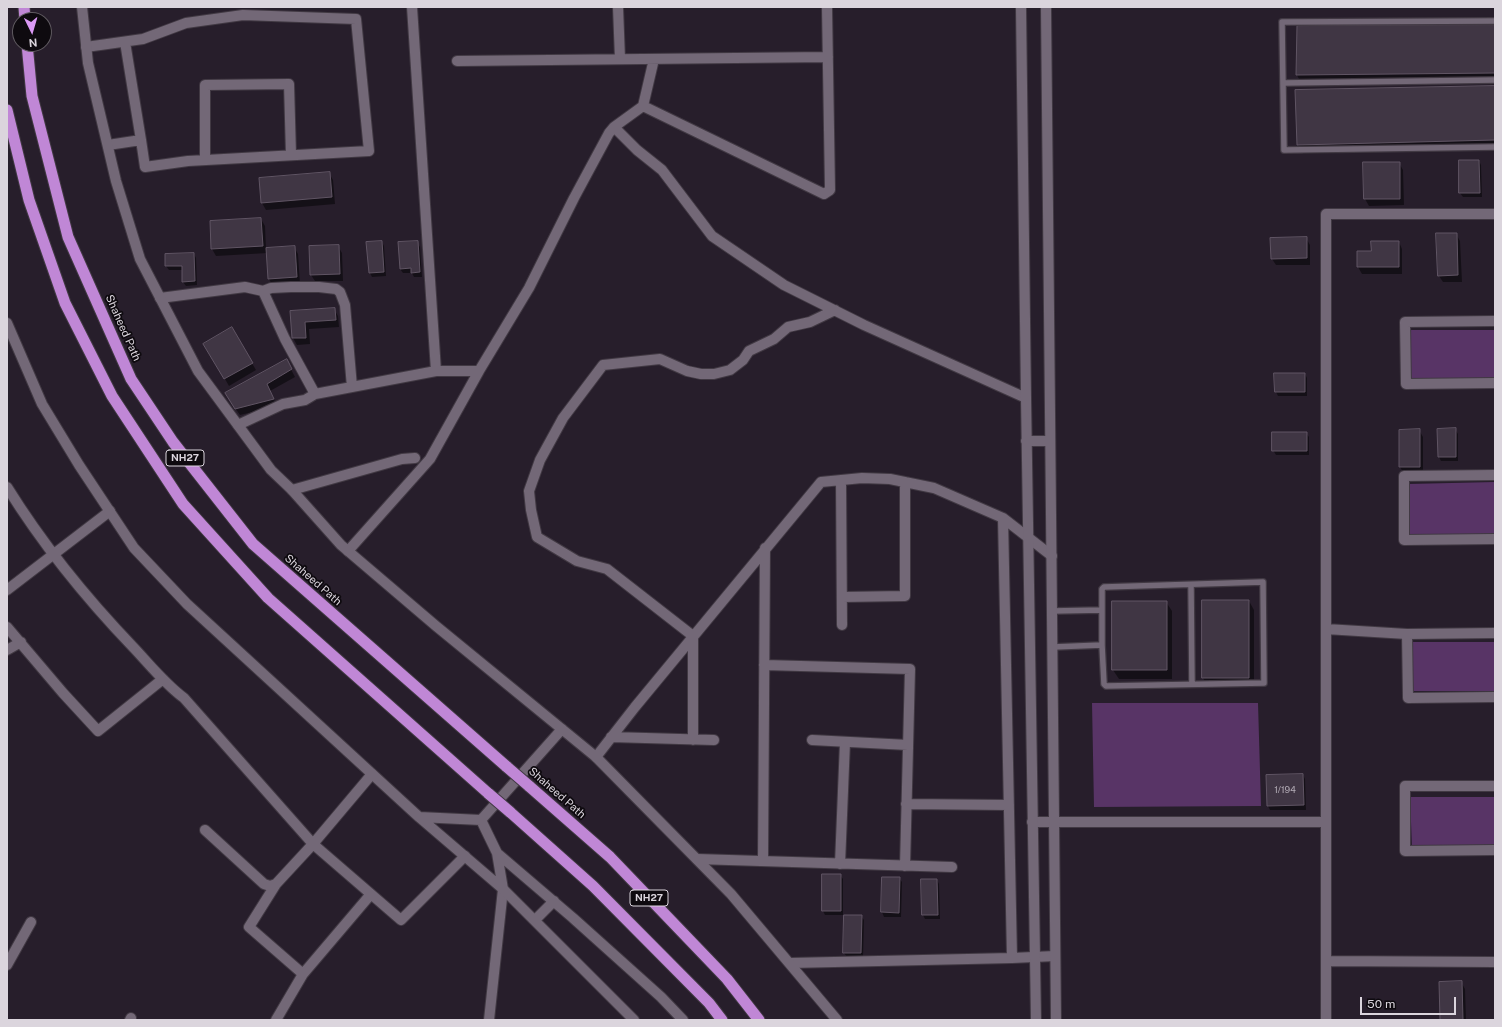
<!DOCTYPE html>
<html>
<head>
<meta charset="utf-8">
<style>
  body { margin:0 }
  #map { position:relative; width:1502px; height:1027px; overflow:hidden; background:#271e2b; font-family:"Public Sans",sans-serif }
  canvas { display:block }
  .frame { position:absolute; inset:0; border:8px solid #dbd5dd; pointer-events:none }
  .north { position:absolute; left:12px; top:12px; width:40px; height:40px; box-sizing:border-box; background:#0e0a0f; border:1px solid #605b61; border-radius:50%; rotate:175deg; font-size:11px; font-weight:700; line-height:16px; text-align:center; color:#dbd5dd }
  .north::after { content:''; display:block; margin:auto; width:14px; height:18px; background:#db99f5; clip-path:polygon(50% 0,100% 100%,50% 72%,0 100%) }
  .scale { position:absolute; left:1360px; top:997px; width:96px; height:18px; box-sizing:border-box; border:2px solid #dbd5dd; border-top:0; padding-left:5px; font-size:12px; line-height:14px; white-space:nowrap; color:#dbd5dd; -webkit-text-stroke:3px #0e0a0f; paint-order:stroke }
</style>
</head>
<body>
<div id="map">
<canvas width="1502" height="1027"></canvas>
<div class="frame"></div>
<div class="north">N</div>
<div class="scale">50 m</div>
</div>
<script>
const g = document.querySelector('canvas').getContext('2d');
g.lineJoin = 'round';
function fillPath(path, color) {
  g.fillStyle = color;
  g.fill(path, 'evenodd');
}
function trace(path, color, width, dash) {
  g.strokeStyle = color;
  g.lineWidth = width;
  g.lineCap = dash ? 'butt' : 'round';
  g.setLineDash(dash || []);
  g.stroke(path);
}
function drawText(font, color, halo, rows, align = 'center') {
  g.font = font + ' "Public Sans",sans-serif';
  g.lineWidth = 3.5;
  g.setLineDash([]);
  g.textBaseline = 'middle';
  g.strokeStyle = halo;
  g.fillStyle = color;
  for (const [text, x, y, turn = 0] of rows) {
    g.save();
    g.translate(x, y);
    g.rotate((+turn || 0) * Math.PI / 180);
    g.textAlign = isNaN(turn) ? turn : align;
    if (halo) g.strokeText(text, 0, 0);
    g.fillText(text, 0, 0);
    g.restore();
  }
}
const green = new Path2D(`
  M1409 330H1495V378H1410Z
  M1495 482V535L1410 536 1408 484Z
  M1410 642H1495V691H1412Z
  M1092 703H1258L1261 806 1094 807Z
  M1410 797H1495V847H1412Z`);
const shadow = new Path2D(`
  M1495 26V82L1302 85 1297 75 1298 27Z
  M1495 87V149L1303 154 1298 145Z
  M1479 161 1481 165 1482 197H1463L1460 193Z
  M1399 163 1403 170 1404 205 1369 206 1365 199Z
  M329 173 333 180 335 204 266 210 262 203Z
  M261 219 265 226 266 249 294 247 298 254 300 284 273 286 269 279 268 253 216 256 212 249 211 222Z
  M1456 234 1460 241 1462 282H1443L1439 276Z
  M1306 238 1310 245V265H1276L1272 259Z
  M382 242 384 246 386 276 372 277 370 273Z
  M417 242 420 247 422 277H414L412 273H403L400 269 399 243Z
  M1399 242 1402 249V274H1362L1358 267 1372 252Z
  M338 246 342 253 343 281H315L311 275Z
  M194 254 196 258 197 285 186 286 183 282V270H169L166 266Z
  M334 309 338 316 339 327 309 329 310 344 297 345 293 338 291 312Z
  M231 328 256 370 229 386 205 344Z
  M286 360 295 377 270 391 277 406 240 415 230 401Z
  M1305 374 1307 378V396H1278L1276 392Z
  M1455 429 1458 434V461H1441L1439 457 1438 430Z
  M1419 430 1423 437V474H1404L1400 467Z
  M1306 433 1309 437V455H1276L1273 450Z
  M1249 601 1254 610V687H1208L1203 678Z
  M1113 602H1166L1172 611V679H1119L1113 670Z
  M1303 775 1305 779 1306 810H1270L1268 806Z
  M840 875 843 879V915H825L823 911Z
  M883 878H899L902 882 901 917H884L882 912Z
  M922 880H937L939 884 940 919H925L923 915Z
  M861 916 864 920 863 957H847L844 953Z
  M1461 982 1465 989 1466 1020H1441Z`);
const building = new Path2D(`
  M1495 25V73L1296 75 1297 26Z
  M1495 86V140L1297 145 1295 90Z
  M1459 160H1479L1480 193H1459Z
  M1363 162H1400V199H1364Z
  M330 172 332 197 261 203 259 178Z
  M261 218 263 246 211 249 210 221Z
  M1436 233H1457L1458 275 1438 276Z
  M1307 237V258L1271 259 1270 238Z
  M382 241 384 272 369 273 366 242Z
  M418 241 420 272 411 273V268L400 269 398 242Z
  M1371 241H1399V267H1357V251H1371Z
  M339 245 340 274 310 275 309 246Z
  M295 246 297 277 268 279 266 248Z
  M194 253 195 281 182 282V266H165V254Z
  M335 308 336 320 305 322 306 338H292L290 311Z
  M232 327 253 363 224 379 203 344Z
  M287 359 292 369 267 384 274 399 235 409 225 393Z
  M1274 373H1305V392H1275Z
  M1456 428V457H1438L1437 429Z
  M1420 429V467H1399V430Z
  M1272 432H1307V451H1272Z
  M1202 600H1249V678H1202Z
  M1112 601H1167V670H1112Z
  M1303 774 1304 805 1267 806 1266 775Z
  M822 874H841V911H822Z
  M882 877H900L899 913 881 912Z
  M921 879H937L938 915H922Z
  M844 915H862L861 953H843Z
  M1462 981 1463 1020H1440L1439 982Z`);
const service = new Path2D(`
  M1495 21 1282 22 1284 150 1495 147
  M1283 83 1495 80
  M1191 585 1192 684
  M1102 610V645
  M1052 611 1102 610V589L1104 587 1263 582 1264 683 1106 686 1104 684 1102 645 1053 647`);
const minor = new Path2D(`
  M412 7 436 371
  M618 7 620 59
  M125 42 141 140
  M86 47 143 39 186 23 243 15 356 19 369 151 188 161 145 167 141 140 108 145
  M457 61 828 57
  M643 106 824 194 830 190 827 7
  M614 127 637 150 662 170 712 236 784 285 864 325 1026 398
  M205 160V85L289 84 291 155
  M263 291 285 339 315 394
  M160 298 245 287 263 291 271 288 291 287H319L336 289 340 292 345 305 352 387
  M1495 321 1405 322 1406 384 1495 383
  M238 425 283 404 305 400 315 394 436 371H479
  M1495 475 1404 476V540L1495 539
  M841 480 842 625
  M7 487C43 545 87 599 134 648 150 665 165 684 184 698L313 844 401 920 465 856
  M292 490 402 459 415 458
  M348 551 430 459 479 371 529 288 574 198 609 133 614 127 643 106 654 59
  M7 590 110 511
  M842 597 905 596V482
  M7 627 63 693 98 731 163 679
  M1326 629 1407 634
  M1495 633 1407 634 1408 698 1495 697
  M7 650 21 642
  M764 665 910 669 905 866
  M611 737 714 740
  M693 740V636L607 569 577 561 537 537 531 510 529 491 540 460 563 418 603 365 660 359 687 371 701 374H714L730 370 743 360 749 351 774 339 788 327 810 322 835 310
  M812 740 908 745
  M596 757 635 707 821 482 862 478 890 479 934 488 1003 518 1052 556
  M1495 786H1405V851L1495 850
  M906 804 1009 805
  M1032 822H1326
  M205 830 264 884 270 886 276 884 313 844 372 774
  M697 859 952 867
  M763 861 765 548
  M840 864 845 742
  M276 884 249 927 303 974 276 1020
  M1012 958 1055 956
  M1326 961 1495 962
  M790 963 1012 958 1003 518
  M7 965 31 922
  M303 974 371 894
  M130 1020 131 1018
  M489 1020 503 889
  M1326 1020V214H1495`);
const tertiary = new Path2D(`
  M82 7 88 63 116 181 140 259 198 371 271 470 292 490 341 545 436 626 596 757 731 894 837 1020
  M1021 7 1026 398 1036 1020
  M1046 7 1056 1020
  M7 323 42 404 79 465 134 548 187 604 419 817 481 820
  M1026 441H1050
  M419 817 503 889 634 1020
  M481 820 562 729
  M481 820 497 853 503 889
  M497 853 573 918 661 997 683 1020
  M535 920 554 901`);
const trunk = new Path2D(`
  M24 7 25 20
  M27 44 32 96 68 237 131 379 173 442 253 544 507 767
  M7 110 29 200 65 303 112 396 183 504 268 598 489 794
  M529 786 610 857 727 979 759 1020
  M510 812 593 886 709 1003 722 1020`);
const trunkBridge = new Path2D(`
  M507 767 529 786
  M489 794 510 812`);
const numberNames = [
  ["1/194",1285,790]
];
const shields = [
  [185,458,38],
  [649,898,38]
];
const shieldNames = [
  ["NH27",185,458],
  ["NH27",649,898]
];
const streetNames = [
  ["Shaheed Path",123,328,66],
  ["Shaheed Path",313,580,41],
  ["Shaheed Path",557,793,41]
];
fillPath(green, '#583466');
fillPath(shadow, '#0007');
fillPath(building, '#403644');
trace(building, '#605564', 1);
trace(service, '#413943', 8);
trace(minor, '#413943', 12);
trace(tertiary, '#413943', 12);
trace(trunk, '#413943', 13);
trace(service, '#736877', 5.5);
trace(minor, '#736877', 10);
trace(tertiary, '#736877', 10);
trace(trunk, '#c087d6', 11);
trace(trunkBridge, '#413943', 13, []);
trace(trunkBridge, '#c087d6', 11);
drawText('9px', '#b4adb7', null, numberNames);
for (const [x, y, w] of shields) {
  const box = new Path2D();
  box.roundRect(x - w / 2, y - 8, w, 16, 3);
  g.fillStyle = '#0e0a0f';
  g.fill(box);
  trace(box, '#dbd5dd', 1);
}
drawText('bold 10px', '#dbd5dd', null, shieldNames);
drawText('11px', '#dbd5dd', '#0e0a0f', streetNames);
</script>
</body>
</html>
